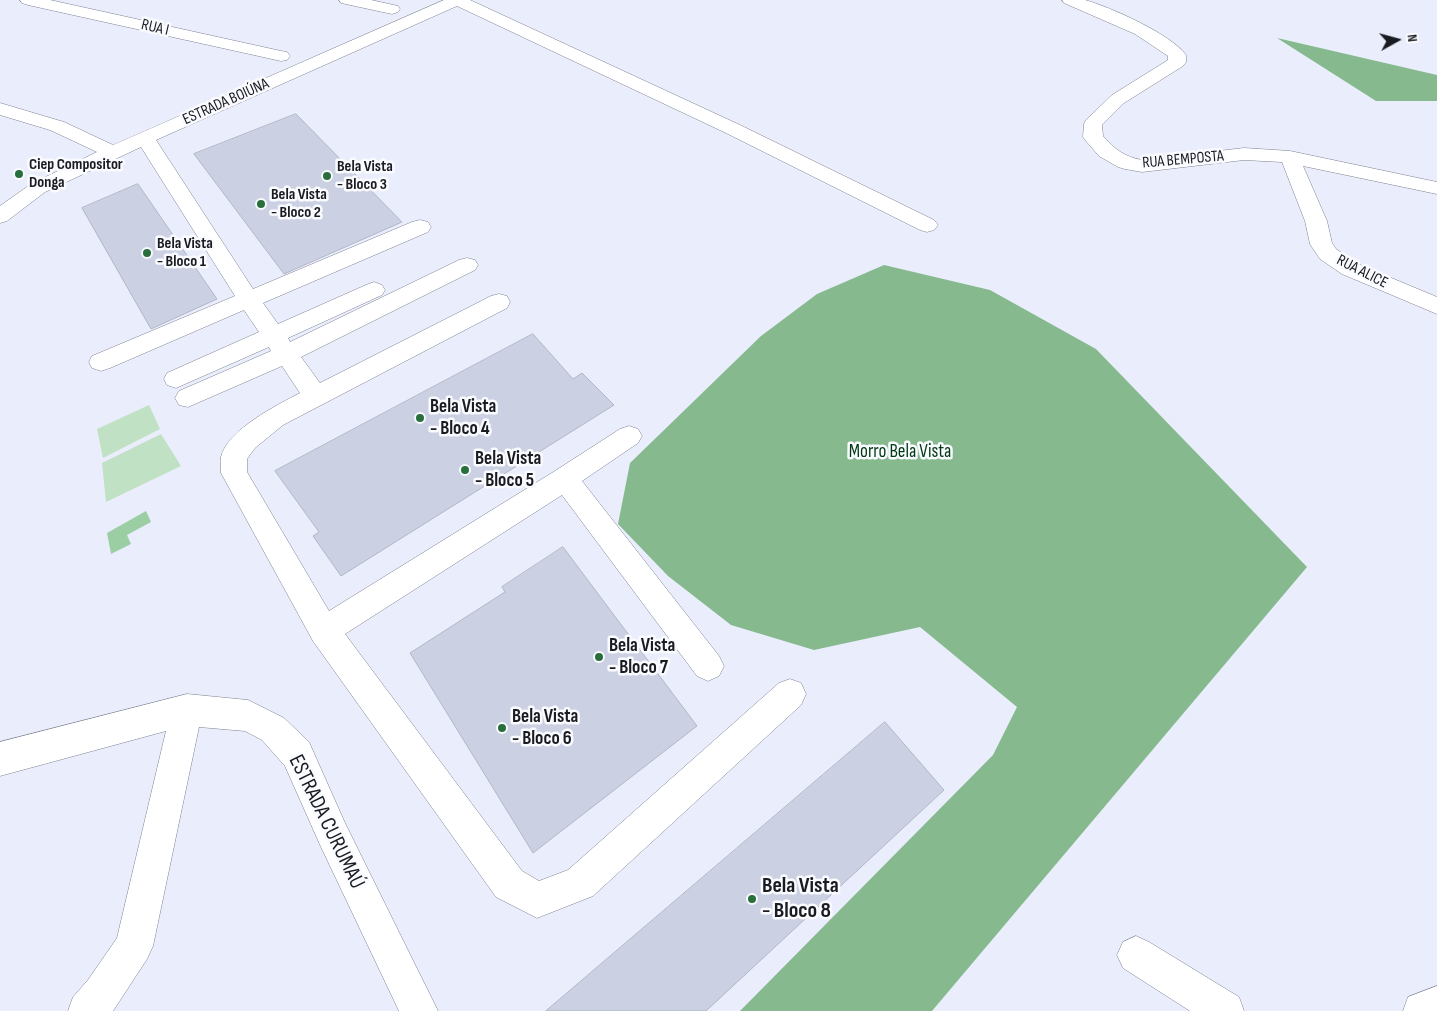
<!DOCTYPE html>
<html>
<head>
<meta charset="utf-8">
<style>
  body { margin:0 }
  #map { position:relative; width:1437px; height:1011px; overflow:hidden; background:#eaeefc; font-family:"Sofia Sans Condensed",sans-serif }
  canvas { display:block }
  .north { position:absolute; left:1372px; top:15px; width:50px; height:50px; -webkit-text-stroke:4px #fafbff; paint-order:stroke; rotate:83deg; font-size:14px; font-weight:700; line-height:20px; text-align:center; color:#191b21 }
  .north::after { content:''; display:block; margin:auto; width:18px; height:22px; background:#191b21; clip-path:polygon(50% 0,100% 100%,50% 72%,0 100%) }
</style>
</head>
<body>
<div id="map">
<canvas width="1437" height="1011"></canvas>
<div class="north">N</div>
</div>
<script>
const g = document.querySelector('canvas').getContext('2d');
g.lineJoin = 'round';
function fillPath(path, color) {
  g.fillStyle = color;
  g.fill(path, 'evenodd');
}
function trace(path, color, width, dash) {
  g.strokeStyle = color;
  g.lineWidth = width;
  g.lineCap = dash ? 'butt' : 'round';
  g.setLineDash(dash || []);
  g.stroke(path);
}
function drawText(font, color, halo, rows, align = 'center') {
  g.font = font + ' "Sofia Sans Condensed",sans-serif';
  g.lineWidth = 5;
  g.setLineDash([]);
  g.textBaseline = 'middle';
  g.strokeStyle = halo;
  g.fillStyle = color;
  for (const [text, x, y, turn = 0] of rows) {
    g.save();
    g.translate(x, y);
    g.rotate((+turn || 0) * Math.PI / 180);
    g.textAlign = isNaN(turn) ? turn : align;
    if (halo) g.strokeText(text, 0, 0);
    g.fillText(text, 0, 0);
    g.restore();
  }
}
const green = new Path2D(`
  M149 405 160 429 103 458 97 429Z
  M161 434 181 466 106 502 102 463Z`);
const forest = new Path2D(`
  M1277 38 1437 75V101H1376Z
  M884 265 990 290 1096 349 1307 567 932 1011H740L993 755 1017 707 920 627 814 650 731 625 668 576 618 524 630 463 761 336 817 294Z`);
const water = new Path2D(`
  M146 511 151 522 127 535 131 544 111 554 107 533Z`);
const building = new Path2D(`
  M296 114 402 222 284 274 194 154Z
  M138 184 217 299 151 329 82 208Z
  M533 334 573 379 582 373 614 405 341 576 313 536 319 532 275 471Z
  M563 547 697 726 533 853 410 653 505 592 502 587Z
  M885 722 944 790 706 1011H546Z`);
const minor = new Path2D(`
  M20 0H50L281 51 287 52 290 56 287 60 281 61 28 5 22 3Z
  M339 0H371L398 6 400 9 398 12 392 14 341 3Z
  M444 0H470L740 125 934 220 938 225 934 230 927 232 920 230 726 133 457 6 156 140 253 289 412 222 420 220 428 222 431 227 428 232 263 303 278 324 366 285 374 282 382 285 385 290 382 295 288 338 290 342 459 260 467 258 475 260 478 265 475 270 301 357 320 383 491 296 499 294 507 296 510 302 507 308 283 425 255 448 247 459V472L329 611 555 471 620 429 629 426 638 429 642 436 638 443 582 481 719 656 724 666 719 676 708 681 697 676 562 495 345 634 522 871 539 881 568 870 779 683 790 679 801 683 806 694 801 705 593 896 537 918 496 897 313 641 221 473C221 468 220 462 221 457 227 430 277 405 300 393L282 366 188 407 179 405 175 398 179 391 271 351 269 347 176 388 167 385 164 379 167 373 259 332 244 310 110 368 101 371 92 368 89 362 92 356 235 296 141 147 45 192 7 221 0 223V206L31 184 97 152 50 130 0 115V103L64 122 113 145Z
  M1062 0C1069 0 1078 0 1085 0 1110 7 1171 34 1186 55V62L1183 66 1124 103 1102 125 1103 136C1114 149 1125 157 1142 160L1244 148 1290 151 1437 182V194L1303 166 1327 221 1332 243 1336 249 1358 264 1437 297V314L1342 274 1320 259 1310 244 1305 221 1282 162 1244 160 1142 172 1125 169 1118 167 1099 156 1086 141 1083 137 1084 124 1086 120 1112 95 1168 60V56L1135 34 1064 3Z
  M187 694 248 700 284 718 309 742 345 823 438 1011H399L321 847 285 766 262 740 245 731 199 727 153 946 147 959 113 1011H68L73 997 88 980 117 938 166 731 0 776V742Z
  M1136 936 1149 942 1239 997 1244 1011H1190L1123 968 1117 955 1123 942Z
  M1437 986V1011H1403L1408 997Z`);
const markers = [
  [19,174,5,"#296f3b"],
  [327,176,5,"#296f3b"],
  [261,204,5,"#296f3b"],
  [147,253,5,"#296f3b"],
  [420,418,5,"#296f3b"],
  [465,470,5,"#296f3b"],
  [599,657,5,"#296f3b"],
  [502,728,5,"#296f3b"],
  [752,899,5,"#296f3b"]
];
const farStreetnames = [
  ["RUA I",155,28,13],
  ["ESTRADA BOIÚNA",226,102,-24],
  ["RUA BEMPOSTA",1183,160,-5],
  ["RUA ALICE",1362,272,27]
];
const farPoinames = [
  ["Ciep Compositor",29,165],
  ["Donga",29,183],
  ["Bela Vista",337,167],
  ["- Bloco 3",337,185],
  ["Bela Vista",271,195],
  ["- Bloco 2",271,213],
  ["Bela Vista",157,244],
  ["- Bloco 1",157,262]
];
const poiNames = [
  ["Bela Vista",430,407],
  ["- Bloco 4",430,429],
  ["Bela Vista",475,459],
  ["- Bloco 5",475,481],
  ["Bela Vista",609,646],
  ["- Bloco 7",609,668],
  ["Bela Vista",512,717],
  ["- Bloco 6",512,739]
];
const parkNames = [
  ["Morro Bela Vista",900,452]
];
const nearStreetnames = [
  ["ESTRADA CURUMAÚ",326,822,64]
];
const nearPoinames = [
  ["Bela Vista",762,886],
  ["- Bloco 8",762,911]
];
fillPath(green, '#c0e1c4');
fillPath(forest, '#87b98f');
fillPath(water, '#9ccea4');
fillPath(building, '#cbd0e2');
trace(building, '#b1b6c7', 1);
trace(minor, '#7d8191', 1);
fillPath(minor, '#fff');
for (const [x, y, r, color] of markers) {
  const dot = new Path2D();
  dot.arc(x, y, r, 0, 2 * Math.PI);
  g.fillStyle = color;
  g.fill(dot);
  trace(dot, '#fafbff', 2);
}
drawText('16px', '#191b21', '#fafbff', farStreetnames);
drawText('bold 16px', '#191b21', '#fafbff', farPoinames, 'left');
drawText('bold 19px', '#191b21', '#fafbff', poiNames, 'left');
drawText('19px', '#003a13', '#fafbff', parkNames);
drawText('22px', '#191b21', '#fafbff', nearStreetnames);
drawText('bold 22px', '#191b21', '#fafbff', nearPoinames, 'left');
</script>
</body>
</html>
